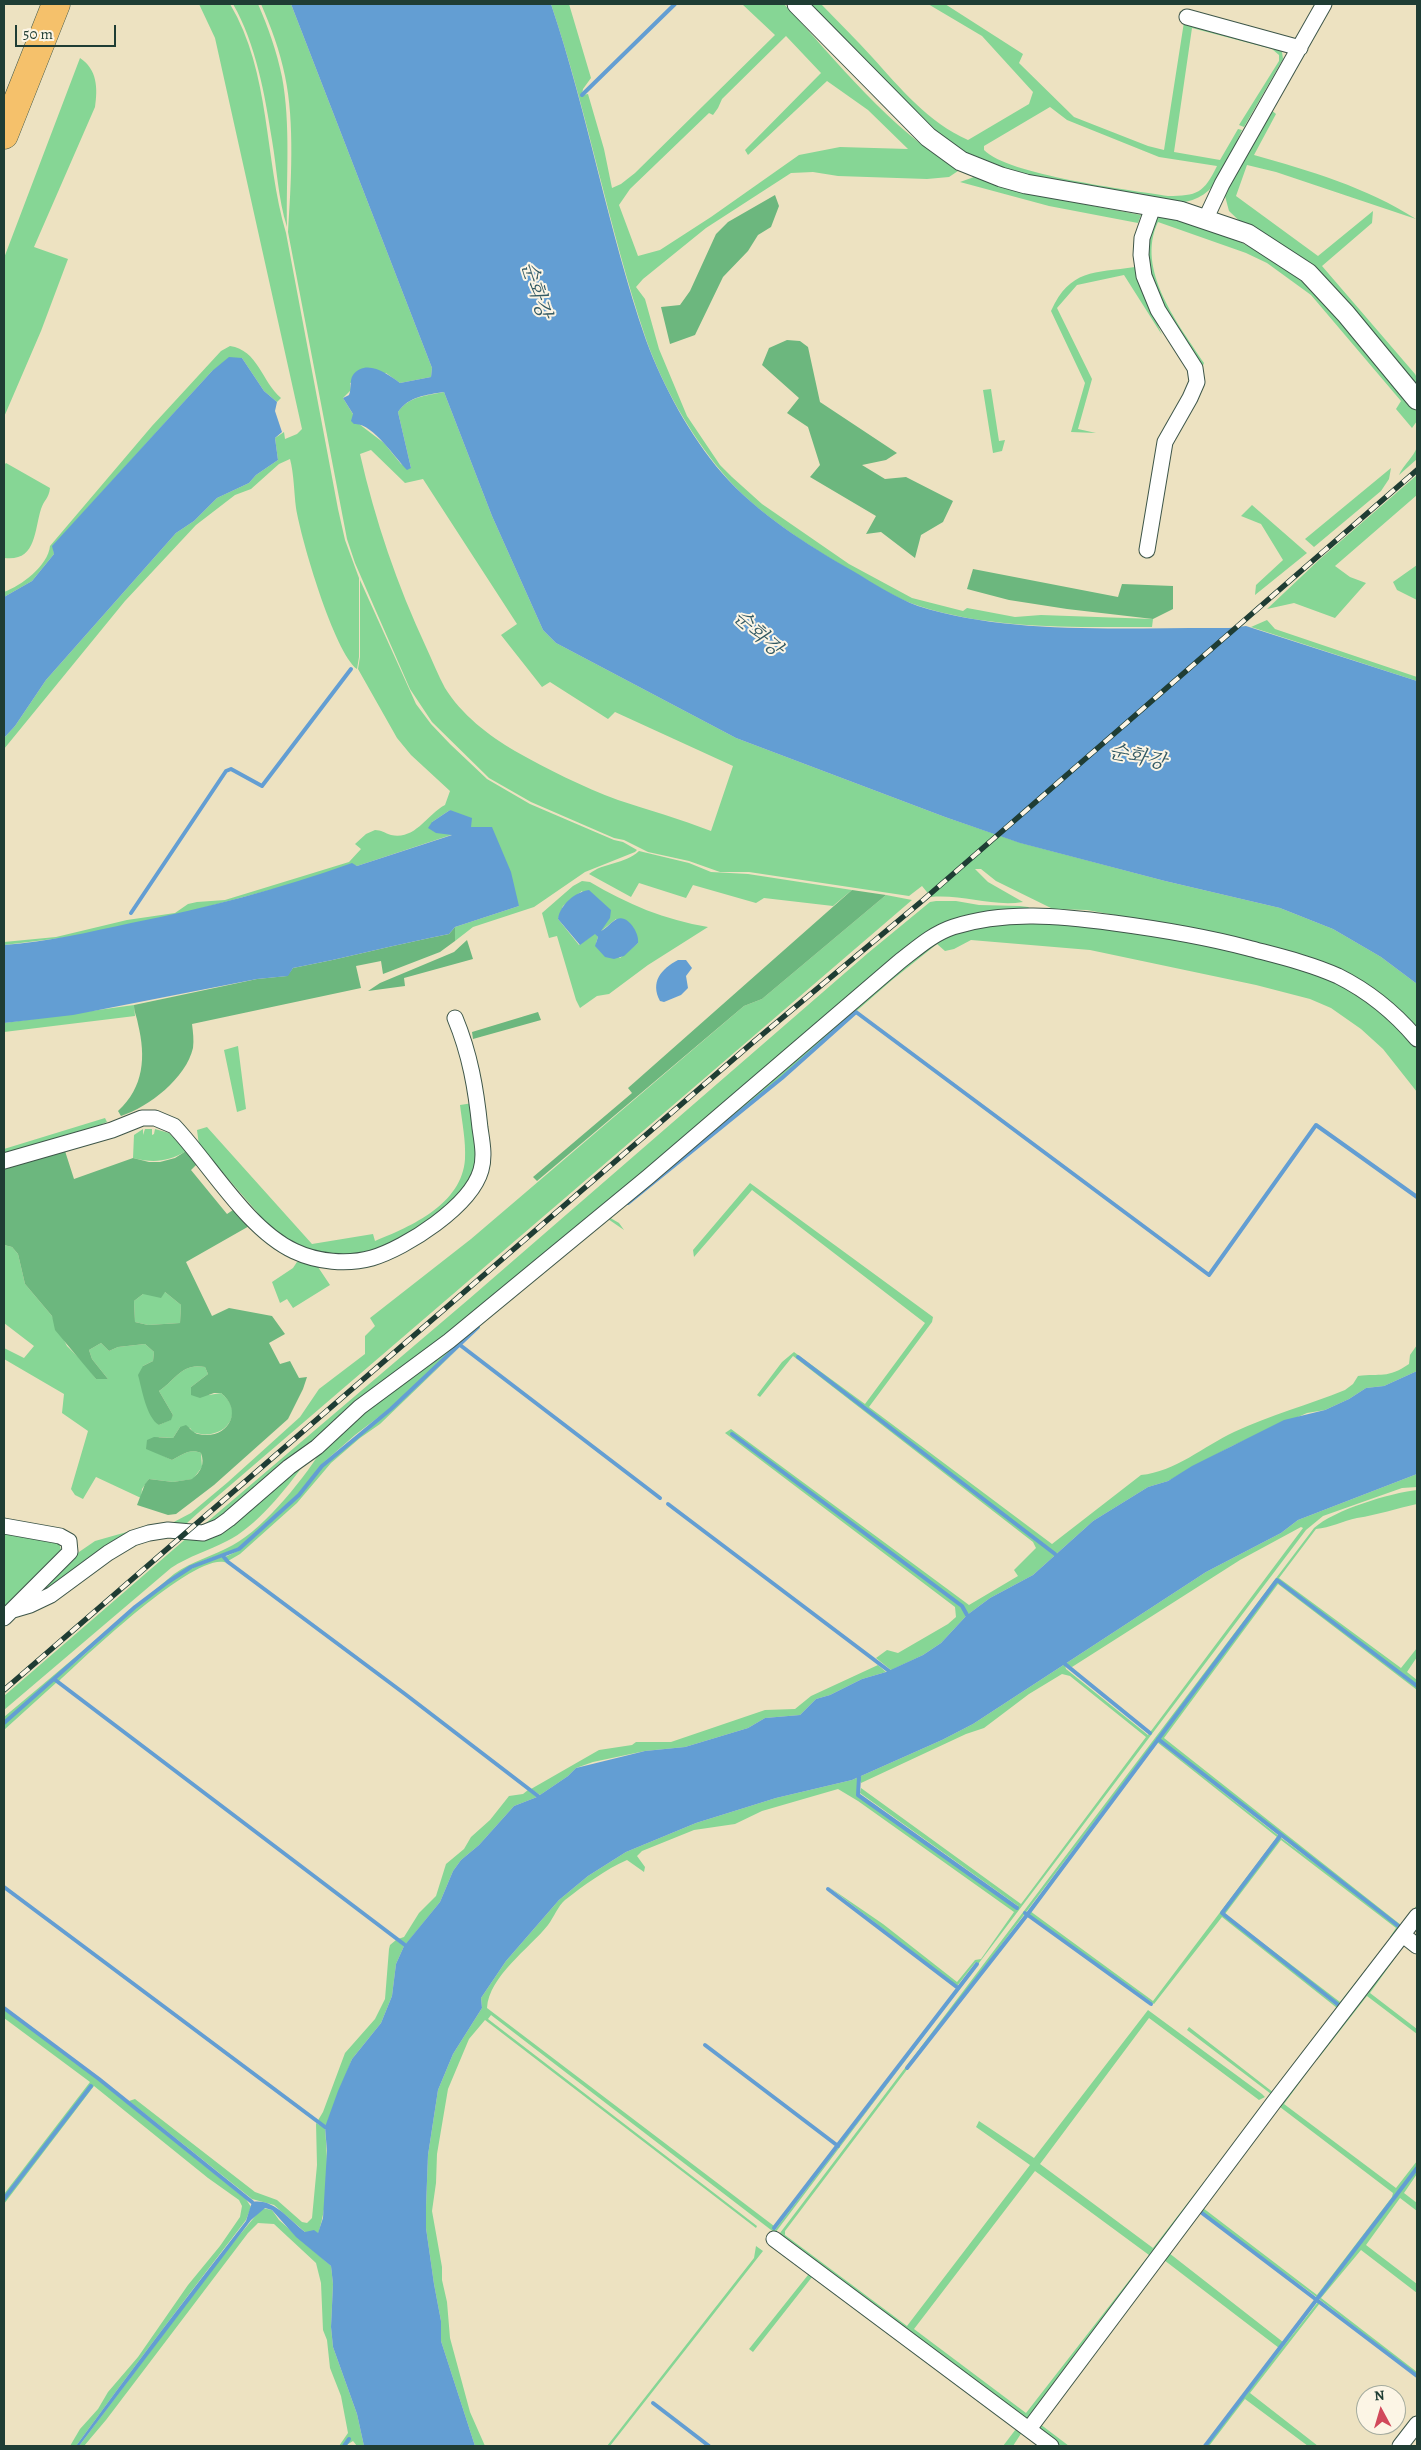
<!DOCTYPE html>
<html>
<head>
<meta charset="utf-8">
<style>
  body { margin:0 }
  #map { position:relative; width:1421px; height:2450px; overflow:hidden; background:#ede2c1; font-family:Alegreya,serif }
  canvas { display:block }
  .frame { position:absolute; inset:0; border:5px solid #1f3d34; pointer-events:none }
  .north { position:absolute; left:1356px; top:2385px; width:50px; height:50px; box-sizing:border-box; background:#fcf5e5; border:1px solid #a4ab9e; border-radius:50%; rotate:354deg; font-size:14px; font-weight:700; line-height:20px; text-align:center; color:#1f3d34 }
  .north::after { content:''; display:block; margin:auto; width:18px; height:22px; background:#d1495b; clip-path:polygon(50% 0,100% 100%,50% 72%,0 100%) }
  .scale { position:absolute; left:15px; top:25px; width:101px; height:22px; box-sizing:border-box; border:2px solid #1f3d34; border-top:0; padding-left:6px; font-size:15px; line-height:18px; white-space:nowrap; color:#1f3d34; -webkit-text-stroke:4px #fcf5e5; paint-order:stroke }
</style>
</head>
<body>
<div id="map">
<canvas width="1421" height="2450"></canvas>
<div class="frame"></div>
<div class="north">N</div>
<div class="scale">50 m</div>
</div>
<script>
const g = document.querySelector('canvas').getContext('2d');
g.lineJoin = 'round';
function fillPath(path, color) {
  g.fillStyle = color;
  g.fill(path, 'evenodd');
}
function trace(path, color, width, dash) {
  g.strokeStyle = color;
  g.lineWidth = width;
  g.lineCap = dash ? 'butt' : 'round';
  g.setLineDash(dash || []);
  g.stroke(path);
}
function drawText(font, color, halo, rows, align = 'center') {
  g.font = font + ' Alegreya,"Noto Serif KR",serif';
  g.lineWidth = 4;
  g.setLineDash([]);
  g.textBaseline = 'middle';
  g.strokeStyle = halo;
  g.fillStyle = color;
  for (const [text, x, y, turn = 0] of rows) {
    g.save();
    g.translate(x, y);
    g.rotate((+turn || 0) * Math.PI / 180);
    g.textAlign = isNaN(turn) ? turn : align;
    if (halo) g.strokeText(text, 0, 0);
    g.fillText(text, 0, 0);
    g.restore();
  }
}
const green = new Path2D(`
  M199 4H230C271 73 264 158 286 233L338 509 345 540 359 578V657L357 669C334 652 301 539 296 508 294 492 294 474 290 459L279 464 251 489 235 495 196 525 125 601 4 749V738L15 726 46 680 176 533 194 521 217 498 249 483 256 475 278 460 275 438 284 432 285 439 297 434 302 429 215 38Z
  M233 4H258C268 27 277 52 282 77 291 125 286 178 287 227 278 198 277 169 272 140 265 95 256 44 233 4Z
  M261 4H291L432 368 431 377 400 383 386 373 350 383 351 390 343 398 359 424 384 443 401 464 411 468 398 412C409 396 426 396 444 392L492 516 543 630 556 643 736 738 945 817 1021 843 1165 881 1280 908 1333 929 1381 957 1417 984V1030L1382 999 1203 931 1087 910 1053 909 996 881 981 869H975L988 882 1023 902C992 907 962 894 931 897L922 886 909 896 749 872H720L689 861 648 852 624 840 614 838 531 802 489 778 432 722 410 689 355 563 347 539 288 232C291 185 295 123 285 76 280 51 271 27 261 4ZM371 450 405 483 423 479 517 624 501 635 542 687 550 682 608 719 615 712 733 766 711 831C680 819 649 810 618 800 583 787 547 769 515 751 489 736 461 714 445 688 438 675 432 660 426 647 397 585 375 520 360 454Z
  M551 4H569L591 78 583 89 582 95 588 94 604 149 612 188 621 184 635 173 775 35 742 4H784C838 62 889 129 958 169V171L949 177 927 179 838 176 813 172 791 173 706 228 643 279 636 287 645 299 659 349 687 416 720 465 732 477 762 504 849 564 912 598 963 611 967 608 978 610 1015 617 1041 615 1153 619 1152 627C1075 627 994 630 919 606 896 599 874 584 853 572 809 546 753 511 721 471 690 434 662 385 646 339 609 229 588 114 551 4ZM786 36 821 73 745 150 748 155 827 81 868 110 908 149 840 147 799 155 711 217 660 250 638 256 619 205 630 189 709 113 713 115 718 108 722 99Z
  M804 4H821C838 22 856 39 872 57 900 88 929 123 968 140L1029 104 1033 92 982 36 928 4H945L1023 54 1019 63 1074 117 1148 146 1164 150 1184 22 1278 48 1282 52 1283 59 1244 127 1239 125 1279 61V55L1272 49 1192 28 1174 152 1220 160 1238 129 1242 130C1227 162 1219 199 1179 203L1007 172 945 144ZM1050 107 1067 120 1159 157 1217 166C1204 193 1197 196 1168 196 1130 190 1008 175 984 150V146Z
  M80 58C97 69 98 88 95 107L34 247 68 259 41 331 4 417V258Z
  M1270 109 1276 114 1254 155C1310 171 1366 187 1416 219L1276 172 1247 165 1236 196 1318 256 1373 211 1372 223 1322 266 1415 374 1417 378V390L1229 211 1225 196 1228 186Z
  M974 177 1051 198 1141 215 1138 223 1049 206 960 182Z
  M1154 216C1215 226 1272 251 1317 294L1417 412V421L1412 428 1396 409 1401 401 1311 295 1267 263 1246 253 1158 222C1135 270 1179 325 1204 363L1202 368 1156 298 1146 257Z
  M1135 267 1139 281 1162 335 1124 275 1077 285 1057 308 1092 379 1078 429 1096 433 1071 432 1085 383 1051 311C1070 269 1094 273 1135 267Z
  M230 346C258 350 262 382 281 398L277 402 264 391 242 358 212 371 53 546 54 554 32 581 4 597V592C21 586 48 566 50 546L152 426 221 351Z
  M991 389 999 441 1005 440 1002 451 993 453 983 390Z
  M1417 447V459L1399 475C1404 464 1413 458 1417 447Z
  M6 463 50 488C49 498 44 500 41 509 34 532 36 562 4 558V465Z
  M1391 468 1389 479 1381 491 1314 547 1305 539Z
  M1417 475V495L1335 566 1350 577 1366 583 1335 618 1294 603 1267 609 1320 559Z
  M1252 505 1307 553 1255 595 1256 585 1283 560 1261 524 1241 516Z
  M1417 565V600L1397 590 1393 582Z
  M360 580 416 704 431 724 450 744 487 779 530 804 614 840 623 842 637 850 635 852 585 872 534 907 473 927 455 941V927L519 906 471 827 450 810 432 822 454 834 357 866 352 864 300 882 176 915 77 936 4 945V942L56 937 127 920 175 913 188 904 197 902 225 900 349 862 361 849 355 844 366 834 375 830C381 830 385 833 391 835 416 840 426 815 445 805L450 791 411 755 397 738 358 669 360 657Z
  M1267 620 1275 629 1417 677V681L1251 627Z
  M639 851 689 863 711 872 748 874 852 890 833 906 764 898 756 903 693 885 686 898 639 883 631 897 589 874C604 862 624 865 639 851Z
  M582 881 590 882C627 904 665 920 708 927L648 965 609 994 597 996 580 1008 576 1000 557 936 549 938 542 913 573 886ZM582 891 601 931 616 919 638 943 620 958 596 943 598 937 595 933 579 945 558 919 563 906Z
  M886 895 912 900 198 1513 187 1523H172L191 1513 228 1482 300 1417 319 1389 365 1354V1336L375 1326 370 1318 471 1239 744 1006 762 999Z
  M936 901H956L979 905 1020 906 1028 907 1036 913 959 920 837 1011 230 1514 200 1528 469 1299 868 953 930 902Z
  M1006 921 1101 924 1287 962 1358 993 1417 1044V1092L1383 1049 1361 1029 1331 1008 1310 999 1256 985 1090 950 971 940 954 949 945 951 937 944 892 980 781 1077 621 1209 622 1206 932 940Z
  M134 1005 135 1016 4 1032V1023Z
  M238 1046 246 1109 237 1112 224 1050Z
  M473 1103C475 1122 480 1144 475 1163 470 1185 453 1201 436 1214 389 1251 336 1272 279 1237 271 1231 263 1219 256 1211 237 1189 218 1167 199 1145L197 1130 207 1127 312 1244 373 1234 375 1241C412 1226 462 1204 465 1159 466 1141 462 1122 460 1105Z
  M105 1118 107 1122 102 1124 103 1126 4 1155V1149Z
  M143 1129V1135L145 1129H152V1135L154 1134 155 1129 169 1133 186 1151C168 1162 153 1163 133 1158L134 1135Z
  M750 1183 933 1317 932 1322 869 1407 1052 1544 1141 1475C1175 1472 1204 1446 1234 1432 1270 1415 1308 1405 1345 1390L1353 1384 1358 1376C1381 1373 1387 1379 1409 1364L1410 1355 1417 1345V1371L1384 1386 1366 1388 1349 1399 1325 1410 1307 1413 1232 1446 1168 1481 1148 1487 1093 1521 1033 1575 990 1598 967 1615 941 1643 923 1655 891 1670 876 1658 887 1650 898 1653 948 1624 956 1617 955 1607 725 1433 731 1429 969 1605 1018 1576 1014 1570 1036 1548 1033 1542 793 1356 760 1397 757 1395 782 1362 794 1352 865 1404 925 1323 752 1190 694 1257 693 1250Z
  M607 1216 619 1223 624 1230 608 1219 463 1338 459 1344 389 1409 355 1435 323 1463 299 1493 238 1548 200 1562 172 1578 134 1607 4 1722V1717L174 1574C192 1561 214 1556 233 1545 266 1527 307 1475 326 1443Z
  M4 1245 12 1247 18 1254 25 1284 52 1316 67 1346 85 1364 96 1379H108L92 1359 89 1350 101 1343 109 1351 118 1347 145 1344 154 1352 153 1361 143 1366 159 1425 170 1420 173 1415 159 1391C175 1380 183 1362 205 1367L208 1374 191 1387 209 1395 221 1393C248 1414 222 1443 193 1432L190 1428 180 1427 173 1438 159 1437 151 1450 172 1460C182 1455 190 1448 201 1453L202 1467 193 1479 173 1482 149 1479 142 1489 141 1498 96 1477 83 1499 75 1495 71 1489 88 1431 62 1413 64 1394 4 1359V1348L24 1358 34 1346 4 1323Z
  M305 1260 316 1264 330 1285 293 1308 287 1299 280 1303 272 1282 293 1268 297 1262Z
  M165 1292 181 1305 180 1323 148 1325 135 1322 134 1301 143 1294Z
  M460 1347 380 1424 360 1438 331 1463 297 1503 240 1554 228 1561 225 1557 240 1550 300 1496 321 1468 392 1410Z
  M305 1463C287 1488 255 1528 227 1541 208 1551 189 1556 171 1568L4 1710V1696L189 1536 200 1537Z
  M1417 1474V1487L1402 1488 1323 1516 1306 1530 775 2233 491 2015 488 2019 757 2226 756 2228 485 2020 469 2039 448 2089 437 2154 436 2183 432 2211 442 2267V2280L447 2302 450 2338 470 2412 485 2446H475L441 2341V2321L434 2284 426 2228V2207L428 2155 438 2090 453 2054 482 2008 481 1998 506 1961 559 1900 588 1876 626 1852 696 1823 776 1798 852 1780 942 1740 973 1724 1206 1572 1281 1533 1298 1520ZM1301 1527 1303 1528 1148 1735 1066 1669 1065 1665 1072 1667 1240 1560ZM1062 1674 1070 1676 1146 1737 1021 1904 861 1788 860 1793 1018 1906 1016 1909 857 1795 859 1778 861 1783 966 1734 984 1728 1029 1694ZM838 1789 858 1801 1014 1912 981 1959 975 1960 957 1982 883 1924 829 1887 957 1986 975 1963 978 1962V1965L775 2230 773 2228 774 2226 487 2008C489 1976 529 1949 548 1925 554 1917 558 1906 565 1900 583 1886 606 1869 627 1860L644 1872 645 1867 637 1856 642 1851 694 1830 735 1824 762 1811Z
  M1417 1490V1504C1397 1508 1378 1515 1357 1518 1343 1521 1330 1528 1316 1529L1279 1578 1401 1668 1417 1648V1657L1407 1672 1417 1680V1686L1277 1580 785 2231V2235L907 2326 1030 2165 976 2127 979 2121 1034 2158 1148 2010 1262 2094 1265 2097 1259 2100 1149 2018 1040 2164 1153 2248 1265 2103 1029 2421 781 2237 780 2233 1314 1528C1334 1510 1390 1493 1417 1490ZM1035 2171 1149 2255 1026 2413 914 2329Z
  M148 1526 28 1601 79 1552 95 1541Z
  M4 1529 59 1543 62 1553 8 1608 4 1606Z
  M223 1557 227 1563C197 1549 83 1659 59 1681L55 1679C72 1665 89 1651 105 1636 140 1604 176 1568 223 1557Z
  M1278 1581 1417 1688V1690L1278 1584 1164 1738 1401 1925 1417 1905V1912L1393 1942 1390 1937 1396 1928 1281 1840 1225 1914 1340 2002 1386 1944 1388 1946 1275 2097 1187 2030 1189 2027 1274 2093 1337 2008 1222 1917 1154 2004 1028 1914 1030 1911 1153 2001 1277 1837 1157 1742 1158 1741 1279 1836 1221 1913 1338 2007 1340 2005 1223 1913 1280 1837 1401 1928 1159 1739Z
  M878 1665 886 1672 862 1679 830 1695 816 1699 800 1715 765 1718 748 1728 685 1747 645 1751 593 1762 576 1768 568 1776 540 1795 531 1789 599 1750 632 1745 636 1742H671L765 1710 795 1709 811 1696Z
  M54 1680 57 1682 4 1730V1724Z
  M528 1790 537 1797 514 1806 479 1845 461 1860 453 1871 440 1902 406 1944 398 1939 404 1937 419 1913 436 1896 446 1864 464 1849 471 1837 490 1820 509 1796 523 1794Z
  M396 1940 404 1946 396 1964 392 1996 381 2023 352 2059 326 2126 317 2122 323 2112 345 2053 375 2019 385 1999 389 1949 390 1945Z
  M1402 1943 1403 1947 1370 1993 1417 2029V2034L1367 1996 1317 2060 1312 2058Z
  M4 2009 97 2079 246 2199 251 2207 246 2220C188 2295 131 2370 76 2446H70L80 2429 98 2409 108 2392 138 2357 188 2285 220 2246 240 2217 242 2206 239 2200 208 2178 94 2086 4 2204V2201L92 2087 90 2086 4 2198V2194L90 2082 4 2018Z
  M1307 2065 1311 2067 1284 2104 1396 2188 1417 2161V2167L1318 2298 1198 2210V2212L1169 2253 1283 2342 1279 2348 1164 2260 1040 2424 1069 2446H1057L1037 2431 1036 2424 1038 2419 1250 2138 1252 2142 1203 2208 1317 2295 1392 2197 1393 2193 1280 2107 1258 2132H1255L1280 2103Z
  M135 2099 255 2192 277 2200 302 2222 307 2223 312 2218 317 2165 316 2123 325 2128C328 2162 329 2202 318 2234L305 2232 274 2205 252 2199 129 2101Z
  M1417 2169V2174L1404 2193 1417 2203V2211L1400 2198 1366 2245 1417 2284V2293L1361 2250 1321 2298 1417 2372V2375L1319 2299Z
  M262 2208 272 2210 279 2220 331 2266 333 2284 331 2327 333 2347 357 2414 364 2446H357L353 2441 345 2446 349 2438 343 2446H339L348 2433 341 2396 330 2368 327 2340 323 2330 321 2283 316 2263 274 2224 258 2223 248 2233 106 2420 84 2446H79L227 2250Z
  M756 2246 763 2251 610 2446H607L754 2258Z
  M812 2270 816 2272 753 2352 749 2349Z
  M1318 2302 1320 2303 1250 2393 1318 2446H1308L1245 2399 1209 2446H1206Z
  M1019 2425 1024 2429 1013 2446H1003Z`);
const forest = new Path2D(`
  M775 195 779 206 771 227 758 235 748 251 723 277 695 335 670 344 661 307 680 305 690 291 716 234 728 222Z
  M787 340 800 341 808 347 820 402 897 453 886 460 862 465 885 479 906 477 953 501 943 522 921 535 915 558 881 532 866 534 876 516 810 477 820 465 808 427 787 413 799 398 762 365 769 348Z
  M973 569 1118 597 1122 584 1173 586V609L1153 619 1067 609 1009 600 967 589Z
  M852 890 886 895 762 999 744 1006 537 1181 533 1177 632 1093 628 1088Z
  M455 927V941L440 952 383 974 381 961 356 966 361 988 192 1024C193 1032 194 1040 193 1048 186 1078 149 1107 121 1116L118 1111C144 1087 146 1057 138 1024 137 1017 134 1012 134 1005L257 979 287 976 293 968C346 958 397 944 449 934Z
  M467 940 473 959 404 978 405 986 368 991 380 983 454 952Z
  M538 1012 541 1020 473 1039 472 1032Z
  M65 1151 74 1179 133 1158 149 1162H160L175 1158 186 1151 197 1164 191 1170 227 1214 236 1208 251 1225 186 1262 212 1316 229 1308 272 1316 285 1334 269 1343 280 1364 290 1361 299 1378 307 1377 303 1389 288 1419 214 1485 176 1514 168 1515 137 1505 145 1484 149 1479 173 1482 192 1479C201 1472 205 1464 201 1453 190 1448 182 1455 172 1460L146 1449 147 1440 154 1437 173 1438 180 1427 186 1425C190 1428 193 1433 198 1434 226 1441 245 1412 221 1393H214L200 1398 191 1395V1387L208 1374 205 1367C183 1362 175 1380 159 1391L173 1415 171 1420 159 1425C146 1417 142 1389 138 1375L143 1366 153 1361 154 1352 145 1344 118 1347 109 1351 101 1343 89 1350 92 1359 108 1379H96L55 1330 52 1316 25 1284 18 1254 12 1247 4 1245V1166ZM165 1292 181 1305 180 1323 148 1325 135 1322 134 1301 143 1294 161 1298Z`);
const water = new Path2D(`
  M291 4H551C588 114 608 230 646 340 663 386 690 436 722 473 757 513 807 545 853 571 873 583 896 598 918 606 1011 636 1132 627 1229 628L1246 626 1417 681V984L1381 957 1333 929 1280 908 1165 881 1020 843 945 817 736 738 556 643 543 630 492 516 444 392C426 395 409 396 398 412L411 468 407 470C396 459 372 422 354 424L351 421 353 414 343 398 349 395C352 388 349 381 353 375 366 358 388 374 400 383L431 377 432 368Z
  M229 357 242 358 264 391 277 402 275 411 282 432 275 438 278 460 256 475 249 483 217 498 194 521 176 533 46 680 15 726 4 738V597L32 581 54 554 52 546 212 371Z
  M450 810 472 818 471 827H492L511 872 519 906 455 927 449 934C397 944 346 958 293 968L288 976 257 979 73 1015 4 1023V945C48 942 89 932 131 923 207 908 279 889 352 863L357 866 452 835 436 833 428 828 432 822Z
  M589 890 611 910 610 918 601 931C607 928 611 922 617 919 628 914 640 934 638 943L624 956 614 959 605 957 595 946 598 937 595 934 580 945 558 919C560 905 575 892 589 890Z
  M678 960H686L692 968 686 976 688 988 681 995 664 1002 660 1001C650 982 661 969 678 960Z
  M1417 1371V1474L1298 1520 1281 1533 1206 1572 973 1724 942 1740 852 1780 776 1798 696 1823 626 1852 588 1876 559 1900 506 1961 481 1998 482 2008 453 2054 438 2090 428 2155 426 2207V2228L434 2284 441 2321V2341L475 2446H364L357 2414 333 2347 331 2327 333 2284 331 2266 296 2237 272 2210 265 2208 251 2220 79 2446H76C131 2370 188 2295 246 2221L252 2202C274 2198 289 2220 305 2232L314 2230 318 2233 323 2218 327 2151 325 2127 338 2091 352 2059 381 2023 392 1996 396 1964 404 1946 440 1902 453 1871 461 1860 479 1845 514 1806 537 1797 568 1776 576 1768 645 1751 685 1747 748 1728 765 1718 800 1715 816 1699 830 1695 862 1679 886 1672 923 1655 941 1643 967 1615 990 1598 1033 1575 1093 1521 1148 1487 1168 1481 1192 1466 1284 1420 1325 1410 1349 1399 1366 1388 1384 1386Z`);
const stream = new Path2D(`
  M582 95 675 4
  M131 913 226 771 231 769 262 786 351 669
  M628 1203 782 1078 856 1012 1209 1275 1316 1125 1417 1197
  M460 1345 660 1498
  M798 1357 1055 1554
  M732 1434 962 1606 967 1615
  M668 1504 889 1671
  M223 1556 228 1562 405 1694 538 1796
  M1065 1664 1150 1733
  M54 1679 405 1945
  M4 1723 135 1607 168 1582 191 1567 239 1549 299 1495 322 1466 391 1409 478 1327
  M1158 1739 1401 1928
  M859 1777 858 1795 1017 1908
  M1280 1836 1222 1913 1341 2007
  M4 1887 325 2127
  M828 1889 958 1988
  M1025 1913 1151 2004
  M4 2008 99 2079 252 2202
  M705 2045 838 2146
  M907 2068 1027 1915 1277 1580 1417 1686
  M4 2199 91 2086
  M1198 2210 1417 2376
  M774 2228 977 1964
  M653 2403 709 2446
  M344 2446 349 2439
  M1205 2446 1417 2168`);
const minor = new Path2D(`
  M1187 17 1300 48
  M1206 218 1222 184 1324 4
  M1147 550 1165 442 1190 398 1197 382 1195 368 1158 310 1144 276 1141 255 1142 238 1153 207
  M4 1161 112 1130 142 1118H155L174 1126C210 1164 247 1229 294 1251 317 1262 347 1265 372 1258 406 1248 471 1206 481 1170 485 1156 482 1142 480 1128 476 1089 470 1054 455 1018
  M4 1526 60 1536 69 1541 70 1552 4 1618
  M13 1610 30 1605 51 1595 108 1553 133 1538 149 1533 168 1530 203 1533 218 1527 229 1519 289 1467 317 1447 360 1407 449 1341 648 1177 899 962C916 949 932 934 953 927 1005 910 1061 916 1114 923 1159 929 1203 936 1248 948 1278 956 1309 963 1338 976 1368 991 1396 1014 1417 1039
  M1403 1935 1417 1946
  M774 2239 1051 2446
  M1029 2429 1274 2102 1417 1916
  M1400 2446 1417 2424`);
const tertiary = new Path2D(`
  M797 4 928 137 961 161 1001 177 1026 184 1180 211 1248 234 1308 273 1346 314 1417 400`);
const motorway = new Path2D(`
  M4 135 56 4`);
const rail = new Path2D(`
  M4 1690 751 1044 922 901 1417 470`);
const waterNames = [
  ["순화강",535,290,73],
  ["순화강",757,634,42],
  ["순화강",1137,758,12]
];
fillPath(green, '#86d695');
fillPath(forest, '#6cb77e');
fillPath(water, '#639ed3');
trace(stream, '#639ed3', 4);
trace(minor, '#3e5649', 17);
trace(tertiary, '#3e5649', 21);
trace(motorway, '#3e5649', 29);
trace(minor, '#fff', 15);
trace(tertiary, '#fff', 19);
trace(motorway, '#f5c16b', 28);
trace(rail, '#1f3d34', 5.5);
trace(rail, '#fcf5e5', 4, [11]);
drawText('italic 20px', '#335a64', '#fcf5e5', waterNames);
</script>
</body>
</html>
